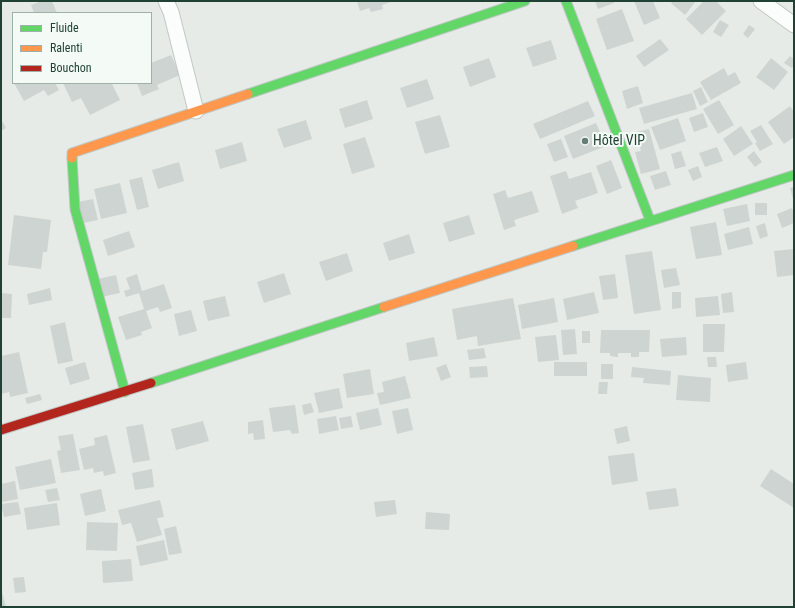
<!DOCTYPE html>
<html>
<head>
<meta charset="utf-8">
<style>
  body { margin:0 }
  #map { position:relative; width:795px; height:608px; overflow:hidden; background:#e6ebe8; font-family:"Roboto Condensed",sans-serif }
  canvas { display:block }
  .frame { position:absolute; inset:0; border:2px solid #204235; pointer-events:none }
  .legend { position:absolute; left:12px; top:12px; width:140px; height:72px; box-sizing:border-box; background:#f4faf6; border:1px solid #9fb0a9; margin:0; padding:5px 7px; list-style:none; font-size:12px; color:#204235 }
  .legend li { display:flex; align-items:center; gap:8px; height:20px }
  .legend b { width:20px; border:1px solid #9fb0a9 }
</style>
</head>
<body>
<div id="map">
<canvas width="795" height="608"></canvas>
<div class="frame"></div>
<ul class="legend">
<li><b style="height:5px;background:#63d668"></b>Fluide</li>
<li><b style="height:5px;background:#ff974d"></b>Ralenti</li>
<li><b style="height:5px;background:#b3261e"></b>Bouchon</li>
</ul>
</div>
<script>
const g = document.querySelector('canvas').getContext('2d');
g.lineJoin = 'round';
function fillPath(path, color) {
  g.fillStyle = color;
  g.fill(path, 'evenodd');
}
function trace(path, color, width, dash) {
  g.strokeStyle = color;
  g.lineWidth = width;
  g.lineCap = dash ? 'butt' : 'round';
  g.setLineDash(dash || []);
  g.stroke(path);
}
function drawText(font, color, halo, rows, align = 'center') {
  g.font = font + ' "Roboto Condensed",sans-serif';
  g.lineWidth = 4;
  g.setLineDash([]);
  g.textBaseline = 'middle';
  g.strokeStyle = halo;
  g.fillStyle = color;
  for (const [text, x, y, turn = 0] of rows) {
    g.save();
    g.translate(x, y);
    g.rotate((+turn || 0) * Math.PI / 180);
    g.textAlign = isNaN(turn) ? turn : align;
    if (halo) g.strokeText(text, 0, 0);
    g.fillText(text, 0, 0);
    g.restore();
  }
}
const building = new Path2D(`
  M42 1H52L57 13H34L31 5Z
  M357 1H394L382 5 383 9 371 12 369 8 360 11Z
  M595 1H614V3L598 9Z
  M634 1H653L660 18 644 25Z
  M673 1H696L685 15 671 3Z
  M704 1H716L726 11 702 35 686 19Z
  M622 9 634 41 607 50 596 19Z
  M720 20 729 25 721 37 713 32Z
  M749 25 755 29 748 38 743 34Z
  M660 39 669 50 644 67 636 56Z
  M551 40 557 59 533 67 526 48Z
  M171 55 180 75 157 85 159 89 142 96 137 83H151V63Z
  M790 56 794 59V65L792 68 784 63Z
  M489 58 496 77 470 87 463 67Z
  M771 58 788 72 774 90 756 77Z
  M724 68 728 76 735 72 741 83 711 100 700 82Z
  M427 79 434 99 407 108 400 88Z
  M14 83H55L59 90 48 96 44 90 24 101Z
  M63 83H114L112 84 120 100 90 115 81 98 72 102Z
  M638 86 643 103 627 109 622 91Z
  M701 87 708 102 700 106 693 91Z
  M692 93 697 109 644 124 639 108Z
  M367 100 373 119 345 128 339 109Z
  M719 100 734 125 718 134 703 109Z
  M588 101 595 116 540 139 533 124Z
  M790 106 794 112V137L784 144 768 122Z
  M703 113 708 127 694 132 689 118Z
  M440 115 450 147 425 154 415 122Z
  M678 118 686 141 660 150 651 127Z
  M1 119 6 128 1 131Z
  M306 120 312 139 284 148 277 129Z
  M596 123 606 146 573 159 564 136Z
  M761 125 773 144 760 151 755 143 757 142 750 131Z
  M741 126 753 144 734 156 723 139Z
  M649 129 660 169 641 174 635 152 641 151 636 132Z
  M365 137 375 167 352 174 343 144Z
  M561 139 568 157 554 162 547 144Z
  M242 142 247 161 220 169 215 150Z
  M717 147 723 161 705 167 699 153Z
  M681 151 686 166 675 169 671 154Z
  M754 151 762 162 755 167 747 157Z
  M611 160 622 188 607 194 596 166Z
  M179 162 184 181 158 189 152 170Z
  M698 166 702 177 693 181 688 170Z
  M566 171 569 179 591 172 598 193 575 201 578 208 562 214 550 176Z
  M666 171 671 185 655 190 650 176Z
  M142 177 149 207 137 210 129 180Z
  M120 183 127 213 101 219 94 189Z
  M794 187V202L790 188Z
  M505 190 508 198 532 191 539 212 514 220 516 226 504 230 493 194Z
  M93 199 98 220 83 223 78 202Z
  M755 203H767V215H755Z
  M747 204 750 221 727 226 723 209Z
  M792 208 794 213V223L782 228 777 214Z
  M14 215 51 220 47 252H43L41 269 8 265Z
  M469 215 475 234 449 242 443 223Z
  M716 222 722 255 696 259 690 227Z
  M765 223 768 236 760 239 756 226Z
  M749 227 753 244 728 250 724 234Z
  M129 231 135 247 108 256 103 240Z
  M409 234 415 253 389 261 383 243Z
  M794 249V275L777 277 774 251Z
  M652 251 661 310 634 314 625 255Z
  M347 253 353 271 326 281 319 262Z
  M676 268 680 285 664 288 661 270Z
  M284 273 291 294 264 303 257 282Z
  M137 274 142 291 164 284 172 308 160 312 158 307 146 311 152 328 141 332 142 335 126 340 118 317 144 309 139 293 126 297 124 291 130 289 126 278Z
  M615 274 618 298 603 300 599 276Z
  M116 275 120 293 101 297 98 279Z
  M50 288 52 300 29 305 27 294Z
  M594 292 599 313 567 320 563 299Z
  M672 292H681V308L672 309Z
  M732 292 734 312 723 313 721 294Z
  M1 293 12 294 11 318H1Z
  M225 296 230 316 208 321 203 301Z
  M718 296 720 315 696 317 695 298Z
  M513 298 521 339 478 346 477 336 457 340 452 309Z
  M554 298 558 322 522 329 518 305Z
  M191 310 197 331 179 336 174 314Z
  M65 322 73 361 58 364 50 326Z
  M703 324H725L724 352H703Z
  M575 329 577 354 563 355 561 330Z
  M601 330H650L649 352H639V357H631V353H618V357L610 356V353H600Z
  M582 331H590V343H582Z
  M556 335 559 360 538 362 535 337Z
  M434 337 438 356 409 361 406 343Z
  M686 337 687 355 662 357 660 339Z
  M484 348 486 358 469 360 467 350Z
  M19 352 28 393 10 397 9 392 1 394V356Z
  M707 357H716L717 367H708Z
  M85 362 90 379 70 385 65 368Z
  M554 362H587V376H554Z
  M746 362 748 379 728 382 726 365Z
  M446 364 451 377 441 381 436 368Z
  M601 364H613V379H601Z
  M487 366 488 377 470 378 469 367Z
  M632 367 671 371 670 385 643 383 644 378 631 377Z
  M370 369 374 394 347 398 343 374Z
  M678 375 711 378 710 402 676 400Z
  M405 376 411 398 380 405 377 393 384 392 382 382Z
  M599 382H608L607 394H598Z
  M339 388 343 408 319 413 314 393Z
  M40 394 42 400 27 404 25 398Z
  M311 403 314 412 304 415 302 405Z
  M295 405 299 433 292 434 290 430 273 432 269 408Z
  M378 408 382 425 360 430 356 413Z
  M408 408 413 430 397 434 392 411Z
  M336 416 339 430 319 434 317 419Z
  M351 416 353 427 341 429 339 418Z
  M263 420 265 439 254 440 253 433 248 434V422Z
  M203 421 209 441 176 450 171 429Z
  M143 424 150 460 133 463 126 427Z
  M627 426 630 441 617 444 614 429Z
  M73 434 80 470 61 473 57 451 61 450 58 436Z
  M107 435 116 473 104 476 103 471 94 473 93 468 84 470 79 449 95 445 94 438Z
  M634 453 638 481 612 485 608 456Z
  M51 459 56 483 20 490 15 467Z
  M152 469 154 487 135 490 132 473Z
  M771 469 794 484V508L760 486Z
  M15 481 18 499 2 502 1 484Z
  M57 488 60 500 48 502 45 490Z
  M676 488 679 506 649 510 646 492Z
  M101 489 106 511 85 516 80 494Z
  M160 500 164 517 157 518 162 535 137 542 131 523 122 525 118 510Z
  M395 500 397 514 376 517 374 502Z
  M18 502 21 514 4 517 1 504Z
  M57 503 60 525 27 530 24 508Z
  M426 512 450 514 449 530 425 529Z
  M87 522 118 523 117 551 86 550Z
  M176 526 182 553 169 555 164 529Z
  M164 540 168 560 140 566 136 546Z
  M131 559 133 581 103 583 102 561Z
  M24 577 26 592 15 593 13 578Z
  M2 592 6 607H1V593Z`);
const street = new Path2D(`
  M166 1 171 12 196 111
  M761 1 794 25`);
const fast = new Path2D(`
  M566 1 650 220
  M248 94 525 1
  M72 158 75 209 125 392
  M573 246 794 175
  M151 383 384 307`);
const slow = new Path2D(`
  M72 158V153L248 94
  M384 307 573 246`);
const jam = new Path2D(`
  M1 430 151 383`);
const markers = [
  [585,141,4,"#657d74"]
];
const poiNames = [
  ["Hôtel VIP",593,141]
];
fillPath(building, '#ced4d1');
trace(street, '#c3c8c5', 17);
trace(fast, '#bfc7c4', 11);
trace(slow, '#bfc7c4', 11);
trace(jam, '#bfc7c4', 11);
trace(street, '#fbfcfc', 15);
trace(fast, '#63d668', 9);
trace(slow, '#ff974d', 9);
trace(jam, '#b3261e', 9);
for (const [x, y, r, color] of markers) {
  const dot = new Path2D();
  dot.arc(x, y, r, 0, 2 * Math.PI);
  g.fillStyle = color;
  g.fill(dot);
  trace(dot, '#f4faf6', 1.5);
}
drawText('14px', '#204235', '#f4faf6', poiNames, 'left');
</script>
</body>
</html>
